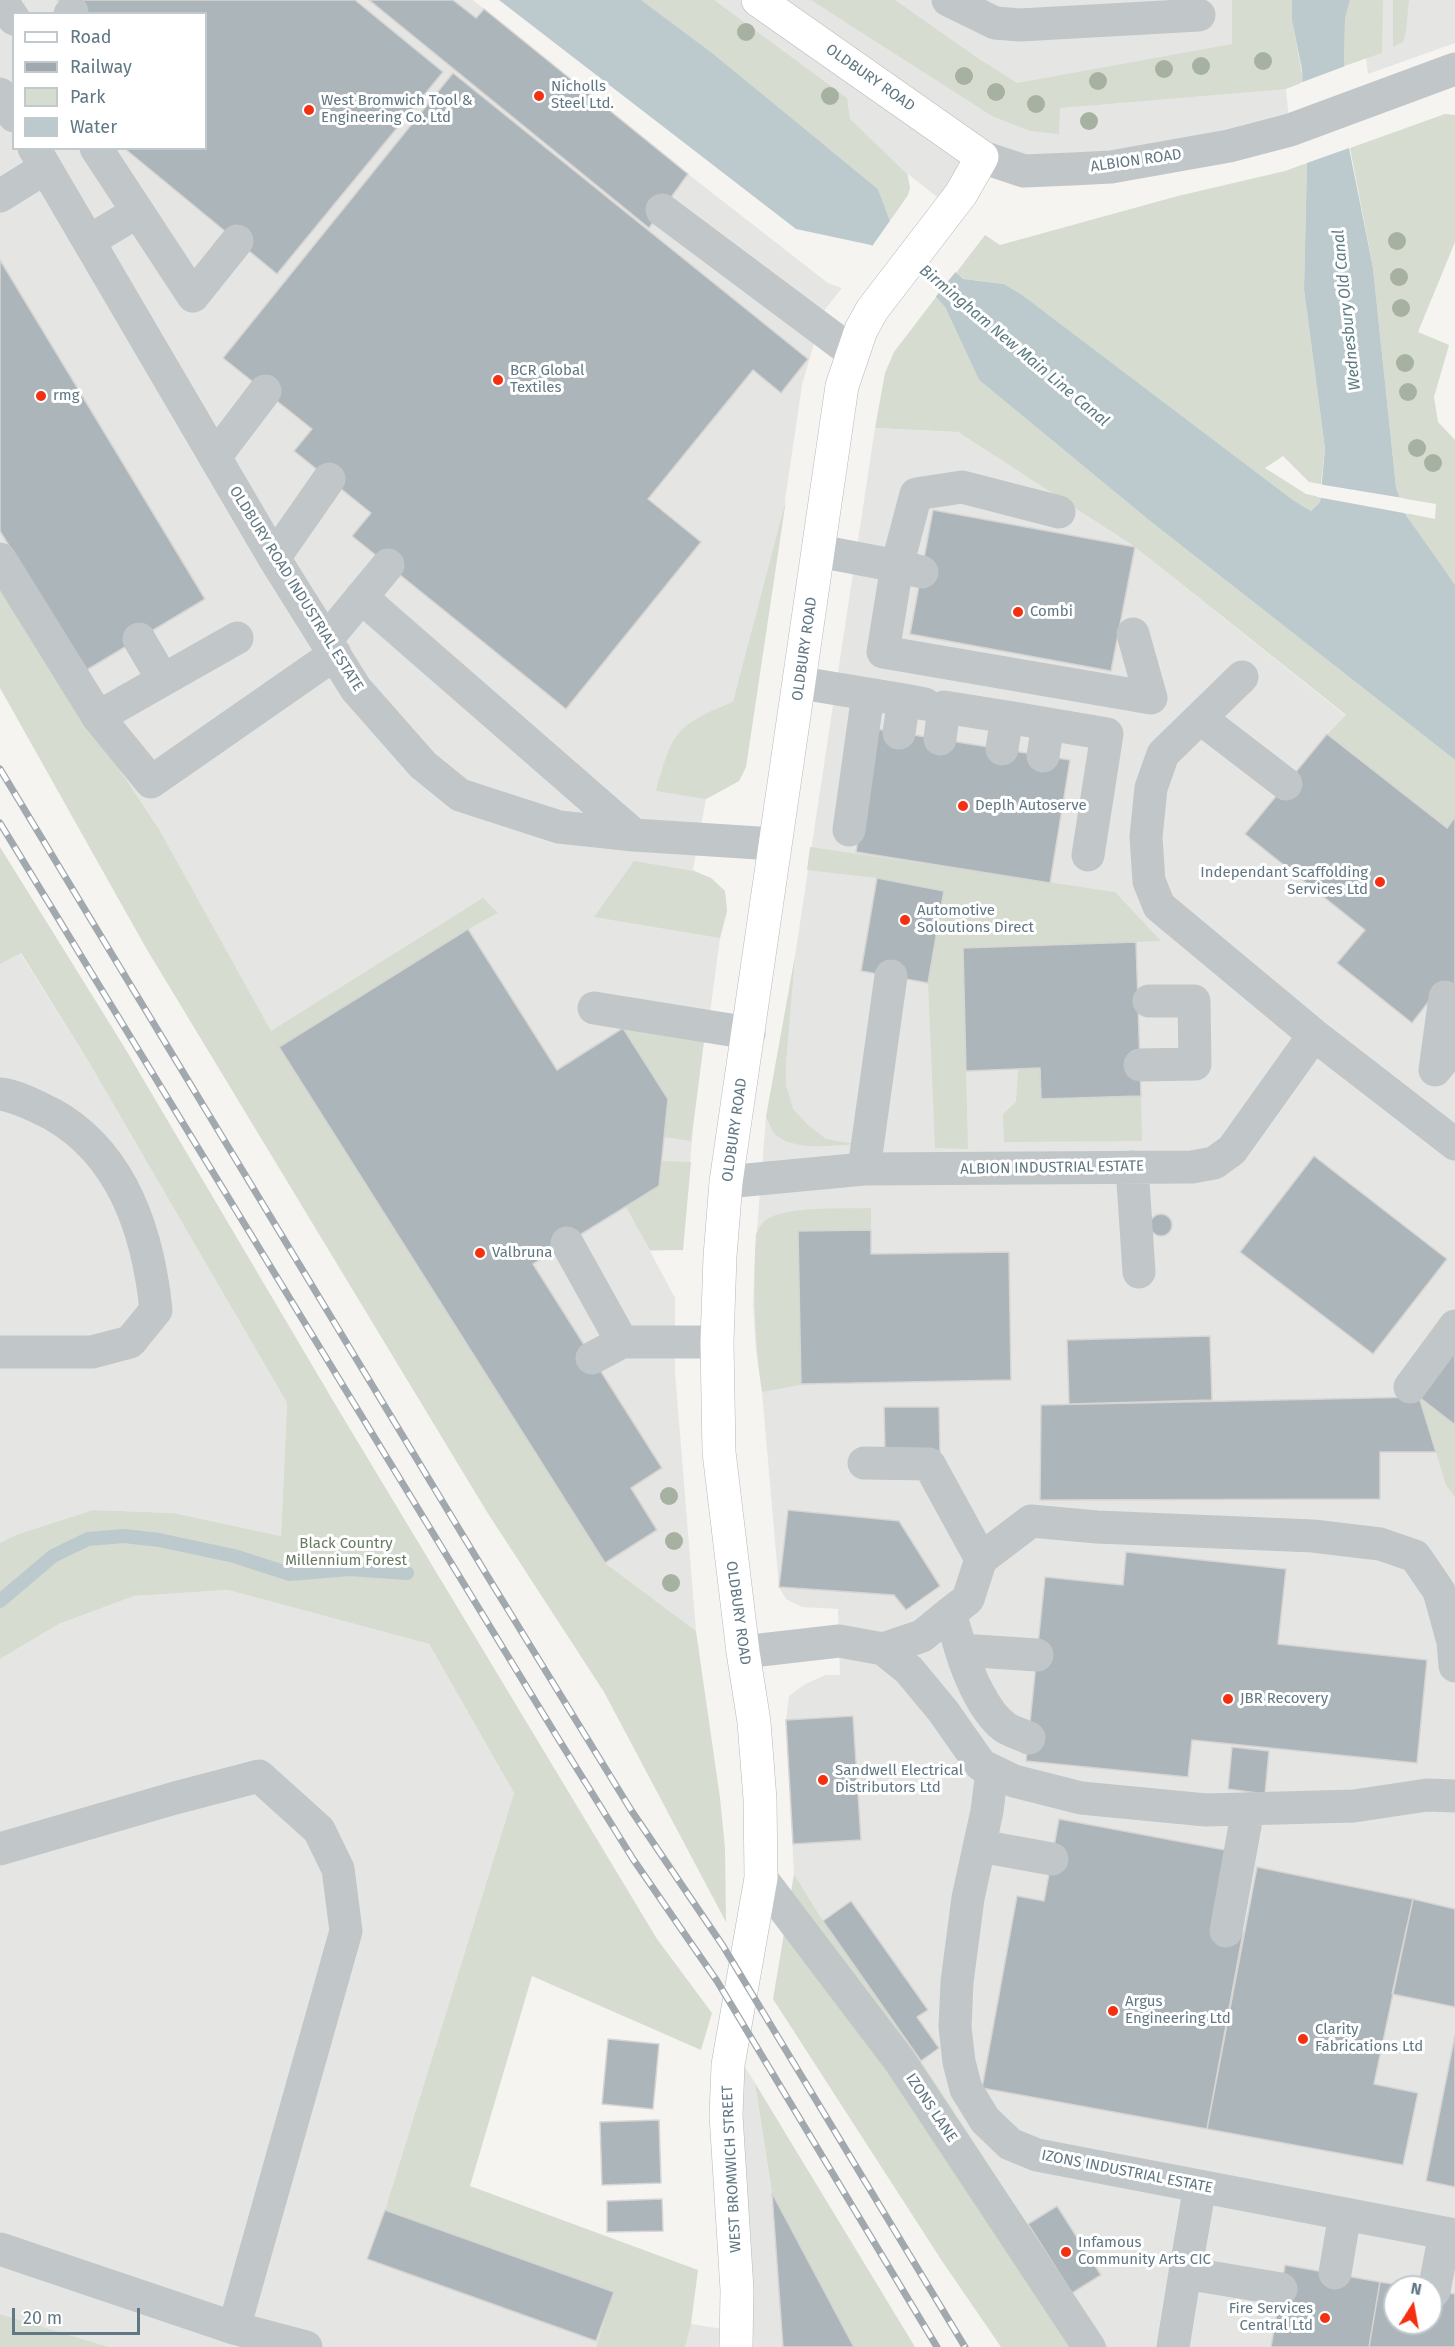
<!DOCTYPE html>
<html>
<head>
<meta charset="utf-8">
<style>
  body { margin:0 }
  #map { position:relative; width:1455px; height:2347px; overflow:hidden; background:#f5f4f0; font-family:"Fira Sans",sans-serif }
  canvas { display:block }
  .legend { position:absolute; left:12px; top:12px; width:195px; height:138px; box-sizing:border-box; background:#fff; border:2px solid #bfc9ce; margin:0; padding:8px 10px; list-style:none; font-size:18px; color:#607784 }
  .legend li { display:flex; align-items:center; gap:12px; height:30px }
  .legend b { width:30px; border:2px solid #bfc9ce }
  .north { position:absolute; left:1383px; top:2275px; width:60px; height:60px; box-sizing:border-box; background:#fff; border:2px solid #bfc9ce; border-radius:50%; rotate:11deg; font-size:16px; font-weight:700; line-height:24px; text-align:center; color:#607784 }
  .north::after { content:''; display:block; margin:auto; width:21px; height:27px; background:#f33011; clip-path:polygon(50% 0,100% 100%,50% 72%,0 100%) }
  .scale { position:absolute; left:12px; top:2308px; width:128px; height:27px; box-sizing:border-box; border:3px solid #607784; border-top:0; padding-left:8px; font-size:18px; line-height:21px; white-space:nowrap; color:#607784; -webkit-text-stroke:4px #fff; paint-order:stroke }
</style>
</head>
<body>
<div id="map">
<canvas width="1455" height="2347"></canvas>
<ul class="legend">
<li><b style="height:8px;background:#fff"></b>Road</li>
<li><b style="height:8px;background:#a1a9ae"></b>Railway</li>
<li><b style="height:16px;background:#d6dcd0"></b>Park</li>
<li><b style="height:16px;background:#bccace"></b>Water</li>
</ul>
<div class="north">N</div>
<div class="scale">20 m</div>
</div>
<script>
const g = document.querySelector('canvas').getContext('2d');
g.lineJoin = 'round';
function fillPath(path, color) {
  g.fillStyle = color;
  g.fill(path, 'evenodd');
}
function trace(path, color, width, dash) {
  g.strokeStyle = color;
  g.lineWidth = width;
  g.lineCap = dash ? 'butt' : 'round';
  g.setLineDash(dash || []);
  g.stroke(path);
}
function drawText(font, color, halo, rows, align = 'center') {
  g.font = font + ' "Fira Sans",sans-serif';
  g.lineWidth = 6;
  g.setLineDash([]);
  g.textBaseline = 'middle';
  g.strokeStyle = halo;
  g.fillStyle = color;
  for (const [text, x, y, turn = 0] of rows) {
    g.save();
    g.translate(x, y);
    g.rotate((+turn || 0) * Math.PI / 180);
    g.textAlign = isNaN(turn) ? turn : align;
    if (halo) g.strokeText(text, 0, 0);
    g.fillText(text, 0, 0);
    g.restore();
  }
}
const built = new Path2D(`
  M0 0H473L688 174 828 283 842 288 823 312 802 385 746 767 739 781 706 799 693 870 711 878 725 891 727 911 720 938 710 1013 704 1041 693 1128 683 1250 650 1251 675 1298V1372L696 1631 605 1563 271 1032 159 829 0 589ZM14 14H206V148H14Z
  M576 0H1455V43L1368 74 1366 58 1286 89 1290 130 1001 164 951 208 908 174 910 188 908 195Z
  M875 428 958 432 1135 547 1346 716 1327 733 1447 827 1455 817V2347H1108L921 2061 823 1921 794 1874 786 1720 789 1696 805 1684 826 1675H840L838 1609 802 1607 786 1599 779 1587 762 1392 756 1350 753 1306 755 1254 766 1117 795 956ZM1395 2287H1431V2323H1395Z
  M0 921 87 1059 287 1403 281 1536 174 1513 93 1510 18 1534 0 1543Z
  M228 1590 429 1644 514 1793 385 2210 614 2292 691 2324 736 2331 732 2045 755 2083 772 2193 854 2347H109L0 2314V1659L59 1624 134 1596Z`);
const green = new Path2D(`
  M641 0H714L847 98 850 119 907 174 910 188 908 195 890 221 878 189 712 53Z
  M811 0H895L979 59 1017 83 1232 44V0H1292V20L1303 82 1286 89 1060 108 1059 134 1030 131 992 116Z
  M1350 0H1383L1382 53 1344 66 1345 18Z
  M1393 0H1409L1406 31 1403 42 1393 47Z
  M1445 114 1455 115V242L1418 332 1449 345 1434 397 1438 422 1455 440V585L1436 560 1405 513 1435 519 1436 504 1400 498 1396 487 1373 268 1350 148Z
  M1307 163 1304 289 1325 449 1321 484 1309 482 1283 456 1265 468 1306 494 1320 497V502L1311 511 1293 500 1021 294 1004 284 965 279 956 273 985 235 1000 245 1178 196 1285 171Z
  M936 297 945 307 979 380 1150 521 1455 760V817L1447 828 1327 734 1346 715 1135 547 958 432 875 428 885 373 894 352Z
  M786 500 746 767 739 781 706 799 656 791C672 732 676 725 733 702Z
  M0 589 159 829 271 1031 483 898 498 913 468 929 280 1047 605 1563 696 1631 720 1798 725 1848 726 1922 604 1692 487 1512 146 948 0 688Z
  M0 847 123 1045 338 1409 657 1939 712 2013 701 2050 532 1976 470 2186 698 2270 691 2324 685 2347H596L614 2292 385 2210 514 1793 429 1644 228 1590 134 1596 59 1624 0 1659V1543L18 1534 93 1510 174 1513 281 1536 287 1403 87 1059 21 953 0 964Z
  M810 847 1115 892 1161 941 963 948 968 1149 935 1148 928 983 944 891 877 878 807 870Z
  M634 861 693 871 711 878 725 891 727 911 720 938 594 917Z
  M795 956 786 1062V1085L793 1109 808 1125 826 1139 855 1144C833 1146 792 1151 775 1134 771 1130 769 1122 766 1117Z
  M623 1028 704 1041 691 1141 664 1137Z
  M1040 1068 1041 1099 1141 1096 1142 1141 1004 1142 1003 1114 1016 1102 1018 1069Z
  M661 1161 691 1162 683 1250H650L626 1207Z
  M871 1208V1230L798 1232 805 1384 762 1392C754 1339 753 1288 756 1234 760 1227 763 1220 771 1217 796 1206 844 1209 871 1208Z
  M1419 1397 1455 1425V1497L1446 1485Z
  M794 1874 823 1921 921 2061 1108 2347H1001L942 2261 773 1999Z
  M755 2083 915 2347H854L772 2193Z
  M0 2314 109 2347H0Z`);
const water = new Path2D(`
  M499 0H641L712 53 878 189 890 221 964 279 1004 284 1021 294 1293 500 1311 511 1320 502 1325 449 1304 289 1307 163 1302 69 1292 20V0H1350L1345 18 1344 60 1349 148 1373 268 1396 487 1406 515 1455 585V760L1150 521 979 380 945 307 936 297 871 245 796 229Z`);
const pier = new Path2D(`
  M1348 65 1352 147 1304 164 1300 83Z
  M892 218 957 270 934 299 870 249Z
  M1318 484 1403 498 1409 514 1317 497Z`);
const stream = new Path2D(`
  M0 1601 53 1556 88 1539 124 1536 159 1540 234 1556 290 1574 349 1569 407 1573`);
const building = new Path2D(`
  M57 0H355L443 72 277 274 124 148H206V14H74Z
  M369 0H453L476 18 484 9 688 174 649 228Z
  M453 73 808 359 781 393 753 370 648 499 701 542 566 709 352 536 371 513 294 451 312 429 223 358Z
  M0 260 205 599 85 671 0 531Z
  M933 510 1135 547 1111 671 910 634Z
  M876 729 1070 760 1050 883 856 852Z
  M1327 734 1447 828 1455 817V1005L1437 991 1412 1023 1337 963 1365 930 1245 834Z
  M877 878 944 891 928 983 861 971Z
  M468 929 557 1070 623 1028 668 1099 659 1186 533 1264 662 1468 631 1488 657 1530 605 1563 279 1047Z
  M1136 942 1141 1096 1041 1099 1040 1068 966 1071 963 948Z
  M1314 1156 1447 1259 1373 1354 1240 1252Z
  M1150 1225a11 11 0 1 1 22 0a11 11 0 1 1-22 0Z
  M871 1230V1254L1009 1252 1011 1380 801 1384 798 1231Z
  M1210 1336 1212 1400 1069 1404 1067 1340Z
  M1455 1351V1425L1419 1397Z
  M1419 1397 1436 1452H1380V1499L1040 1500 1041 1405Z
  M884 1407H939L940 1452 885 1453Z
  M788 1510 899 1521 940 1586 906 1610 894 1595 779 1587Z
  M1126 1552 1286 1569 1278 1644 1427 1660 1417 1763 1192 1740 1188 1777 1026 1761 1045 1577 1123 1585Z
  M853 1716 861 1840 793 1844 786 1720Z
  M1232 1747 1269 1751 1265 1794 1228 1789Z
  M1059 1819 1225 1850 1226 1931 1243 1933 1207 2129 982 2088 1017 1896 1044 1901Z
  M1257 1867 1413 1899 1374 2084 1418 2093 1403 2165 1207 2129Z
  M1413 1899 1455 1909V2007L1392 1994Z
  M851 1901 928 2010 917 2017 939 2048 921 2061 823 1921Z
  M1455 2035V2187L1426 2181Z
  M608 2039 659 2044 653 2109 602 2104Z
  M659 2120 661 2183 602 2185 600 2122Z
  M772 2193 854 2347H783Z
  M662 2199 663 2231 607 2232V2201Z
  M1057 2206 1101 2275 1072 2293 1028 2224Z
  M385 2210 614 2292 596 2341 367 2259Z
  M1285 2265 1380 2282 1369 2347H1271Z
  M1380 2282 1413 2287H1395V2323H1431V2290L1455 2294V2347H1369Z`);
const minor = new Path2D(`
  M1 0 14 19
  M948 0 995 23 1020 25 1199 15
  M70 14 72 12
  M0 94 14 116
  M34 148 274 558 356 689 423 765 460 795 559 827 634 835 774 844
  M96 148 193 296 237 241
  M982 157 1024 171 1072 169 1111 167 1229 146 1290 130 1455 69
  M0 196 45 168
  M662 210 852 352
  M89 241 137 212
  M215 457 265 391
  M819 551 897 566 916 494 962 487 1059 512
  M274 558 329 479
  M0 559 98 717
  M922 572 897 566 883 652 1151 698 1133 634
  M361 597 634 835
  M139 639 163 680 98 717 151 782 335 654
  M326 640 388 565
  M1242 677 1200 718 1286 784
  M163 680 237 638
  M801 683 868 694
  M1200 718 1163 754 1151 788 1146 837 1149 881 1159 906 1314 1035 1455 1144
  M899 733 904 700 925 704
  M940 739 944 707 1007 717
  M1002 749 1007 717 1107 734 1088 855
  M1043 756 1048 724
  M849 830 868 694 904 700
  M1445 997 1435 1070 1455 1045
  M594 1008 749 1033
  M1140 1065 1195 1064 1194 1001H1149
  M0 1094C17 1096 36 1106 52 1114 123 1154 148 1232 156 1310L130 1342 92 1352H0
  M1132 1167 1139 1272
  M864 1169 891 976
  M726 1182 864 1169 1192 1167 1214 1163 1232 1150 1314 1035
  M567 1243 622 1342 592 1358
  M622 1342H717
  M1410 1387 1455 1326
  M864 1463 929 1464 981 1559
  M883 1649 922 1636 950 1613
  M961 1650C968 1674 985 1714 1006 1728 1013 1732 1022 1735 1029 1738
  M743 1652 839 1641 883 1649 909 1670 943 1711 981 1765 1014 1781 1081 1798 1206 1810 1354 1806 1427 1795 1455 1796
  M1037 1655 961 1650 950 1613 968 1599 981 1559 1031 1521 1097 1527 1313 1536 1380 1544 1415 1556 1439 1591 1453 1642 1455 1666
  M992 1771 987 1811 968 1898 957 1982 955 2027 959 2062 966 2089 985 2120 1010 2144 1037 2155 1455 2235
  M980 1846 1052 1859
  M0 1849 175 1798 259 1776 319 1830 338 1869 346 1931 234 2328
  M761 1878 899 2060 1089 2347
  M1226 1931 1248 1809
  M0 2249 234 2328 306 2347
  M1185 2273 1200 2186
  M1335 2273 1345 2214
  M1434 2291 1445 2233
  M1173 2347 1185 2273 1281 2289`);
const major = new Path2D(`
  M736 2347 737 2290 726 2115 728 2065 761 1878 760 1799 754 1722 743 1652 719 1452 717 1342 720 1256 726 1182 842 386 861 330 872 310 961 194 982 157 758 0`);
const rail = new Path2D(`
  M0 769 488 1577 631 1810 723 1946 965 2347
  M0 823 556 1735 633 1859 717 1981 937 2347`);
const trees = [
  [746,32],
  [1263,61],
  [1201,66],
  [1164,69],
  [964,76],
  [1098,81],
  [996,92],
  [830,96],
  [1036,104],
  [1089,121],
  [1397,241],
  [1399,277],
  [1401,308],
  [1405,363],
  [1408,392],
  [1417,448],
  [1433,463],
  [669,1496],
  [674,1541],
  [671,1583]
];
const markers = [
  [539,96,6,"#f33011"],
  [309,110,6,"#f33011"],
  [498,380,6,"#f33011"],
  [41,396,6,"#f33011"],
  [1018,612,6,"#f33011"],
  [963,806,6,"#f33011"],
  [1380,882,6,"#f33011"],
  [905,920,6,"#f33011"],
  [480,1253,6,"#f33011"],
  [1228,1699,6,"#f33011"],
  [823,1780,6,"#f33011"],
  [1113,2011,6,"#f33011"],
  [1303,2039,6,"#f33011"],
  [1066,2252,6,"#f33011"],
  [1325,2318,6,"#f33011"]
];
const streetNames = [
  ["OLDBURY ROAD",870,78,35],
  ["ALBION ROAD",1136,161,-8],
  ["OLDBURY ROAD INDUSTRIAL ESTATE",296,589,58],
  ["OLDBURY ROAD",805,649,-82],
  ["OLDBURY ROAD",735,1130,-82],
  ["ALBION INDUSTRIAL ESTATE",1052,1168,-1],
  ["OLDBURY ROAD",738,1613,82],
  ["IZONS LANE",931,2108,56],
  ["WEST BROMWICH STREET",732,2169,-93],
  ["IZONS INDUSTRIAL ESTATE",1127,2172,11]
];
const poiNames = [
  ["Nicholls",551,87],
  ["Steel Ltd.",551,104],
  ["West Bromwich Tool &",321,101],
  ["Engineering Co. Ltd",321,118],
  ["BCR Global",510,371],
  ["Textiles",510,388],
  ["rmg",53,396],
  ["Combi",1030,612],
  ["Deplh Autoserve",975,806],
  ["Independant Scaffolding",1368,873,"right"],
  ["Services Ltd",1368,890,"right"],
  ["Automotive",917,911],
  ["Soloutions Direct",917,928],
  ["Valbruna",492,1253],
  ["JBR Recovery",1240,1699],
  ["Sandwell Electrical",835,1771],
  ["Distributors Ltd",835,1788],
  ["Argus",1125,2002],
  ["Engineering Ltd",1125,2019],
  ["Clarity",1315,2030],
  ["Fabrications Ltd",1315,2047],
  ["Infamous",1078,2243],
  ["Community Arts CIC",1078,2260],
  ["Fire Services",1313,2309,"right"],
  ["Central Ltd",1313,2326,"right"]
];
const parkNames = [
  ["Black Country",346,1544],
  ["Millennium Forest",346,1561]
];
const waterNames = [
  ["Wednesbury Old Canal",1347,310,-96],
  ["Birmingham New Main Line Canal",1014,346,40]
];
fillPath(built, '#e5e6e3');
fillPath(green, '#d6dcd0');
fillPath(water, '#bccace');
fillPath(pier, '#f5f4f0');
trace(stream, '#bccace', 14);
fillPath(building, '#acb5b9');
trace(building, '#d6d5d3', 1.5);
trace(major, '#b4b9bc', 34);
trace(minor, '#c1c6c9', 33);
trace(major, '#fff', 33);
trace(rail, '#a1a9ae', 7);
trace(rail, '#fff', 4.5, [14]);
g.fillStyle = '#a7b1a1';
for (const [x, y] of trees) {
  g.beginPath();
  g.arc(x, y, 9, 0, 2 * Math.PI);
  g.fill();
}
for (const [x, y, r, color] of markers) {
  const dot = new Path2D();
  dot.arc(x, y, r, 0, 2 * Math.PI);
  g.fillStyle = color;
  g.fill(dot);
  trace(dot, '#fff', 2);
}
drawText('15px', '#607784', '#fff', streetNames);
drawText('15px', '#607784', '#fff', poiNames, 'left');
drawText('15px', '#687a60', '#fff', parkNames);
drawText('italic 16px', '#5c7b82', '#fff', waterNames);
</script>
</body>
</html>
